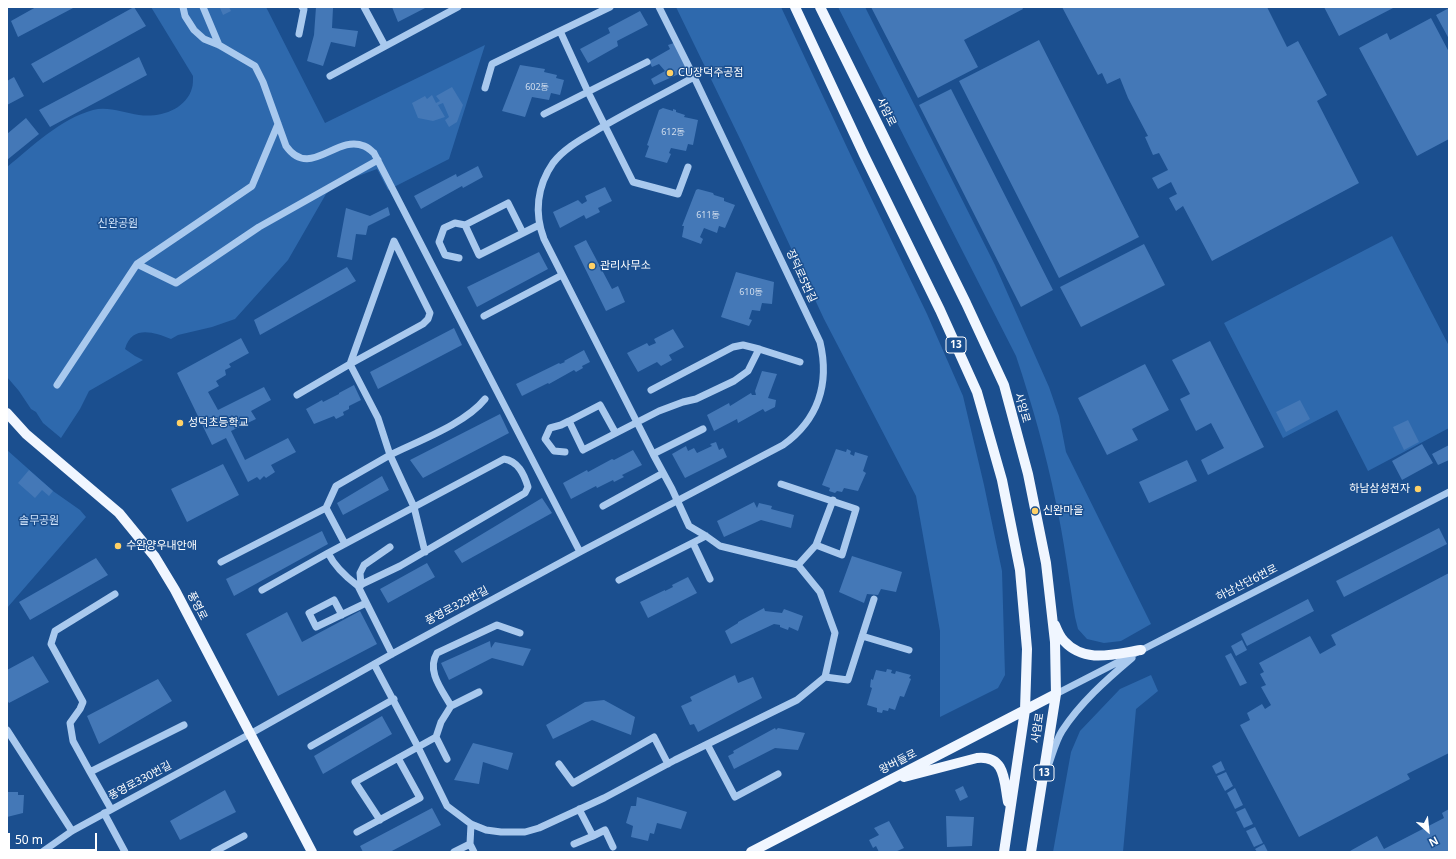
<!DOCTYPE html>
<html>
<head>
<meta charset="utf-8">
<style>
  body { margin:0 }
  #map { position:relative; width:1456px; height:859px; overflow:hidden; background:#1b4f8f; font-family:"Noto Sans",sans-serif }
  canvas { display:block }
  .frame { position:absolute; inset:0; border:8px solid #fff; pointer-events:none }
  .north { position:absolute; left:1408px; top:811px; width:40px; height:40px; -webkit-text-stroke:3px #1b4f8f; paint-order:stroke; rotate:153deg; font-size:11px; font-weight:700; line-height:16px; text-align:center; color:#fff }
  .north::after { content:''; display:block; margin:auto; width:14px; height:18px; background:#fff; clip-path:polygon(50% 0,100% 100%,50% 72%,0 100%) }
  .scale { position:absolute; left:8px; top:833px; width:89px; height:18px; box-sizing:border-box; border:2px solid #fff; border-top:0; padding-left:5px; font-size:12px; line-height:14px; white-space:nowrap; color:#fff; -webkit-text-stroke:3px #1b4f8f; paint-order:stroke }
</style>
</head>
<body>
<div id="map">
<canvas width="1456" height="859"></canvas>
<div class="frame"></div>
<div class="north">N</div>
<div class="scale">50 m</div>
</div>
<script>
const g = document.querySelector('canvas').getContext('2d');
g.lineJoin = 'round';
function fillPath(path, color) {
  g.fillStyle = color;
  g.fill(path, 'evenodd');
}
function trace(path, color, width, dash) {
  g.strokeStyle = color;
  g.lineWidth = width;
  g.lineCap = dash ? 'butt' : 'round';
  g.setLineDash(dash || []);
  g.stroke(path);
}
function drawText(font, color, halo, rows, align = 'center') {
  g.font = font + ' "Noto Sans","Noto Sans KR",sans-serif';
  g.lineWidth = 3;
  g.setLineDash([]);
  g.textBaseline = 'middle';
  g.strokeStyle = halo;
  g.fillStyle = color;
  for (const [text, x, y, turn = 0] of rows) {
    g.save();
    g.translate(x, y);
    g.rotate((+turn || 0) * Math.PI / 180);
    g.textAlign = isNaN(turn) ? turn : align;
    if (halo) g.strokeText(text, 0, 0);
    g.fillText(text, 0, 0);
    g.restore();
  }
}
const green = new Path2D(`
  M151 7H266L325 123 485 45 449 159 388 190 377 169 342 182 326 194 288 260 235 319 212 327 178 335 171 339C153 332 132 325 125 349L135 356 143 360 89 391 80 409 61 438 43 423 36 412 31 409 19 391 7 377V167C33 146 60 119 93 110 108 106 124 113 139 115 159 118 186 110 192 88 193 85 193 80 193 76Z
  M676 7H781L852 158 927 314 963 396 984 485 1002 571 1005 675 998 688 940 717V631L916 496 824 319 742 143Z
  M838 7H865L995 265 1049 387 1059 416 1066 452 1151 624 1121 641 1104 643 1087 639 1078 629 1075 617C1069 579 1064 540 1056 503 1046 453 1032 404 1016 356Z
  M1392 236 1449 346V428L1368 471 1337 410 1283 438 1224 323Z
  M7 450 53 491 80 510 86 517 7 608Z
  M1151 675 1158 691 1136 709 1123 852H1053L1071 752 1080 731 1120 689Z`);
const building = new Path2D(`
  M36 7H75L18 37 11 21Z
  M134 7 146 26 43 83 31 64Z
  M221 7H229L231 11 223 15 220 8Z
  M316 7 333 8 332 28 358 31 355 47 331 42 323 66 307 61 314 35Z
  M392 7H427L398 22Z
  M871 7H1022L1023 9 964 40 978 67 918 98Z
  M1062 7H1267L1287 47 1298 41 1327 95 1317 101 1359 183 1212 261 1183 206 1176 211 1169 198 1177 194 1171 182 1158 189 1152 178 1168 170 1159 153 1153 155 1145 137 1148 136 1128 98 1120 78 1107 84 1102 73 1098 75Z
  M1324 7H1395L1339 36Z
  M1449 8V39L1436 15Z
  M640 11 648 25 617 41 618 46 588 63 580 49 610 33 608 28Z
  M1431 18 1449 52V139L1417 156 1359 48 1387 33 1390 40Z
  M1039 40 1139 237 1059 278 959 81Z
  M674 43 688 70 654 85 651 79 665 71 659 64 652 67 649 61 670 49 668 45Z
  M139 57 147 75 50 127 39 110Z
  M520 65 545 69 544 72 557 75 556 78 564 80 560 95 551 93 549 100 532 97 525 117 502 111Z
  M14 77 24 96 7 105V81Z
  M452 87 463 105 457 122 449 127 445 120 449 117 443 103 438 105 445 117 433 121 418 118 412 103 425 96 427 99 432 95 436 103 440 101 436 96Z
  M951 89 1053 290 1021 307 919 105Z
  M663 108 673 111V109L676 110V112L685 115 684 117 698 120 693 145 688 144 686 151 671 148 669 153 671 154 667 163 645 157 649 146 647 145 659 110Z
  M26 118 39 134 7 160V134Z
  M478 166 483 177 463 188 462 186 421 209 414 196 456 174 457 177Z
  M605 187 612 201 598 208 600 212 586 219 584 215 560 228 553 212 578 200 582 204 587 201 585 196Z
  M698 189 713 193 714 195 724 198V201L735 205 725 228 719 226 717 233 704 228 700 237 703 239 701 244 682 237 684 226H682L696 190Z
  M388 207 390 215 368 226 366 235 356 234 352 260 337 257 346 208 370 216Z
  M586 240 612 289 618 286 625 302 606 311 574 246Z
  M1144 244 1165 285 1081 327 1060 287Z
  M539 252 548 269 477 307 467 287Z
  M347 267 356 281 260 335 254 320Z
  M736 272 774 282 772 304 762 303 760 311 752 310 749 319 752 320 749 326 721 317Z
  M454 328 462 345 378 389 370 372Z
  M673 329 684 347 669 355 672 360 661 366 657 362 638 372 627 353 647 343 649 346 656 343 654 339Z
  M241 338 249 353 229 364 231 367 225 370 226 375 216 381 219 386 208 392 218 410 264 387 271 400 251 411 256 419 231 431 245 460 288 438 296 452 271 465 275 472 266 478 264 476 260 480 257 477 248 482 226 438 212 445 177 373Z
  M1210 341 1264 447 1208 475 1201 460 1224 448 1211 423 1196 431 1180 399 1190 394 1172 360Z
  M584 350 590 362 582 366 583 368 576 372 574 370 549 384 548 383 522 396 516 384 559 363 560 364 565 362 564 361Z
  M1145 364 1169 410 1132 429 1138 440 1107 455 1078 398Z
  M762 371 777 374 768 398 776 400 775 407 765 412 763 409 738 423 737 419 714 431 707 415 729 403 730 406 751 393 752 395H756L755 391Z
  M354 385 361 400 349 406V409L343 412 344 415 336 419 334 416 314 424 306 409 322 400 323 402 339 394V393Z
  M1300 400 1310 419 1286 432 1276 412Z
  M500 414 509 433 423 478 410 460Z
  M1408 420 1419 442 1404 450 1393 427Z
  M716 442 719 450 723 448 727 457 685 478 672 454 686 446 688 451 694 448 697 453 712 446 710 444Z
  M1422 444 1433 463 1402 480 1392 461Z
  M1449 445V460L1438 465 1432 454Z
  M836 449 846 452 847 449 851 451 850 454 854 456 855 452 868 456 863 471 866 473 858 491 844 488 842 492 837 491 835 493 829 491 830 488 822 485Z
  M633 450 642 465 622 475 624 477 614 482 613 480 597 488 596 486 571 499 563 483 587 470 588 472 612 459 614 460Z
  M1187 460 1197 481 1149 503 1139 482Z
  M223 464 239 495 187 522 171 489Z
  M29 470 53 491 49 496 42 490 35 498 18 483Z
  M382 476 389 490 343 515 337 503Z
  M542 498 552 513 462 563 454 551Z
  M754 502 757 508 759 503 772 506 771 509 794 515 791 528 761 520 724 537 717 521Z
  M1439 528 1447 544 1344 597 1336 581Z
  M322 531 328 544 234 596 226 579Z
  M852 556 902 572 896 592 881 589 878 595 867 594 864 603 839 592Z
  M96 558 108 575 30 620 19 602Z
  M427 563 435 577 388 603 380 589Z
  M1449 573V753L1407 774 1410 779 1299 837 1240 725 1250 720 1247 713 1262 704 1265 709 1271 705 1261 687 1266 685 1260 674 1264 672 1259 663 1310 636 1320 654 1336 645 1331 635Z
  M688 577 697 593 648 618 640 602 665 590V591L673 587 672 585Z
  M1308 599 1314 611 1247 646 1241 634Z
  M764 608 765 611 782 613 784 609 803 616 798 631 789 627 788 630 780 627V625L774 624 731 644 725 631 738 623V622Z
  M360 611 377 644 278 696 246 634 287 612 302 642Z
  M1242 640 1247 650 1236 656 1231 646Z
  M490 641 491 648 495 642 531 649 523 666 492 658 449 680 441 663Z
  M1231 653 1247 683 1240 686 1225 656Z
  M33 656 49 682 9 703 7 700V670Z
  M887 669 892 670 891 673 895 674 896 671 911 675 909 678 911 679 904 697 900 696 895 710 889 708 888 711 883 710 882 713 877 712V708L867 705 872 688 870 687 871 679 873 680 876 670 886 672Z
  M735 675 738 683 753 677 762 698 698 732 694 724 690 725 681 706 692 701 690 697Z
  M158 679 172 701 99 744 87 716Z
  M604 700 635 717 631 735 592 720 553 739 546 725 585 702Z
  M382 716 392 734 323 774 314 756Z
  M775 728 776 730 778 728 805 733 798 750 775 748 734 769 728 756 734 753 733 751Z
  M473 743 513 753 508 770 483 762 479 784 454 780Z
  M1221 761 1225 770 1216 774 1212 766Z
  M1226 772 1233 786 1225 791 1217 776Z
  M963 786 968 797 960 801 955 790Z
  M1235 788 1243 805 1235 809 1227 793Z
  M225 790 236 812 180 840 170 821Z
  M7 792H18V795H24L23 813 7 817Z
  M637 797 687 812 681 829 657 823 654 834 650 833 648 841 631 837 633 826 626 823 631 806H636Z
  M432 808 441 825 390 852H363L360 846Z
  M1245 808 1253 824 1244 828 1236 812Z
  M1449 809V852H1351L1350 851 1377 836 1384 849 1444 818 1442 813Z
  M946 816 974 817 972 846 947 847Z
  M889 821 904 848 895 852H879L876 846 873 848 869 840 879 835 874 828Z
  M1255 827 1263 843 1254 847 1246 831Z
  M1264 844 1268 852H1257L1255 849Z`);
const minor = new Path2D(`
  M183 7 185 16 194 30 204 39 219 45 255 66 263 82 286 146C310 180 336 134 364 146 368 147 371 151 374 153L580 552
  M203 7 219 45
  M364 7 385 46
  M610 7 560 31 588 92 633 182 678 194 688 167
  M299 34 304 9 302 7
  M330 76 458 7
  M485 88 492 64 560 31
  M544 114 647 62
  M523 233 479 255 465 225 508 203 523 233 539 225
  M459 258 445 255 439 242 444 228 455 223 465 225
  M137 264 176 283 259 227 378 160
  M484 316 562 275
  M57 385 137 264 252 186 278 124
  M651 390 733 347 743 345 759 349
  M297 395 350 364 394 241 430 313 428 319 423 324 350 364 378 418 390 455 336 486 326 508 345 544
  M615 432 600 405 569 421 583 450 659 411 683 402 696 399 734 381 748 371 759 349 800 362
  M565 452 554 451 545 439 550 428 561 425 569 421
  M653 454 703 429
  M781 484 856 509 842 555 816 545 833 500
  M603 506 663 473
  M693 543 710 579
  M425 552 414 507 390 455C418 441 465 424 485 399
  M328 553 504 459C518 461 524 474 528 487L525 493 400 566 358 586 392 654
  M221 562 326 508
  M798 565 816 545
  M619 580 706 536
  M361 585 360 573 364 565 390 547
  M262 590 328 553C335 567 346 577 358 586
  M342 615 334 600 309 613 316 627 366 603
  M862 636 909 650
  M374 664 418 747 447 806 471 824 486 830 501 832H525L539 828 604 798 675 760 797 700 825 677 835 633 820 592 798 565 720 546 706 536 689 526 672 489 653 454 544 239C534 213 537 186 553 163 563 150 578 141 592 133 625 113 660 96 694 77
  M825 677 848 680 874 599
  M1056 694 1449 492
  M451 706C442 690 426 671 437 653L497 625 520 633
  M7 730 72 831
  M436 737 447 759
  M707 744 735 797 778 774
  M311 746 394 699
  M559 764 573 783 654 737 668 764
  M1047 769C1052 757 1055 742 1062 731 1080 703 1106 680 1132 658
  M90 772 73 741 70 723 80 709 83 702 51 644 55 631 115 594
  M111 809 90 772 184 725
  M579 809 593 836 605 830 613 847
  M104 813 125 852
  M380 820 355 782 436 737 441 722 451 706 479 692
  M471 824 470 844 474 852
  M357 832 420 798 398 758
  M574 844 593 836
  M42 852 72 831 250 734 392 654 580 552 783 445C818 420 830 384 820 342L694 77 659 7
  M214 852 244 836
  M454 852 470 844`);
const major = new Path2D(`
  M795 7 864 155 940 310 977 392 1002 480 1020 570 1027 649 1025 710 1004 852
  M820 7 966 303 1004 385 1028 474 1046 563 1055 642 1056 694 1031 852
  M7 413 26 434 119 513 155 557 175 590 312 852
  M1055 625C1057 630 1060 637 1064 641 1085 664 1114 654 1141 650
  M904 777 977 758C1006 755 1004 782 1008 802
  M751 852 1056 694`);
const markers = [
  [670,73,4,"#ffd166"],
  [592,266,4,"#ffd166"],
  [180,423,4,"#ffd166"],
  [1418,489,4,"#ffd166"],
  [1035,511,4,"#ffd166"],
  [118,546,4,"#ffd166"]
];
const numberNames = [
  ["602동",537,87],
  ["612동",673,132],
  ["611동",708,215],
  ["610동",751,292]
];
const shields = [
  [956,345,20],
  [1044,773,20]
];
const shieldNames = [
  ["13",956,345],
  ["13",1044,773]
];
const poiNames = [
  ["CU장덕주공점",678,73],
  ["관리사무소",600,266],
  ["성덕초등학교",188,423],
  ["하남삼성전자",1410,489,"right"],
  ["신완마을",1043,511],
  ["수완양우내안애",126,546]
];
const streetNames = [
  ["사암로",886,112,64],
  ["장덕로5번길",801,276,65],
  ["사암로",1022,408,74],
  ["하남산단6번로",1247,583,-27],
  ["풍영로",197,606,63],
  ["풍영로329번길",457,606,-28],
  ["사암로",1038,728,-81],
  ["왕버들로",898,762,-27],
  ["풍영로330번길",140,781,-28]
];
const parkNames = [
  ["신완공원",118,224],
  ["솔무공원",39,521]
];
fillPath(green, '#2e69ad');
fillPath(building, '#4478b7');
trace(minor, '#a9c9ee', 7);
trace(major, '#f0f6ff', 10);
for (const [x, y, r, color] of markers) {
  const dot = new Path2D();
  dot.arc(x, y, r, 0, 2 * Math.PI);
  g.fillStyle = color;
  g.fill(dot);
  trace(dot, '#1b4f8f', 1.5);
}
drawText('9px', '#d0dded', null, numberNames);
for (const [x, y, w] of shields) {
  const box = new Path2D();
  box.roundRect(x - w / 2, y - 8, w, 16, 3);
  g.fillStyle = '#1b4f8f';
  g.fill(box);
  trace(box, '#fff', 1);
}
drawText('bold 10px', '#fff', null, shieldNames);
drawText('11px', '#fff', '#1b4f8f', poiNames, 'left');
drawText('11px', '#fff', '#1b4f8f', streetNames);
drawText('11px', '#cfe3fa', '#1b4f8f', parkNames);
</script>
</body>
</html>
